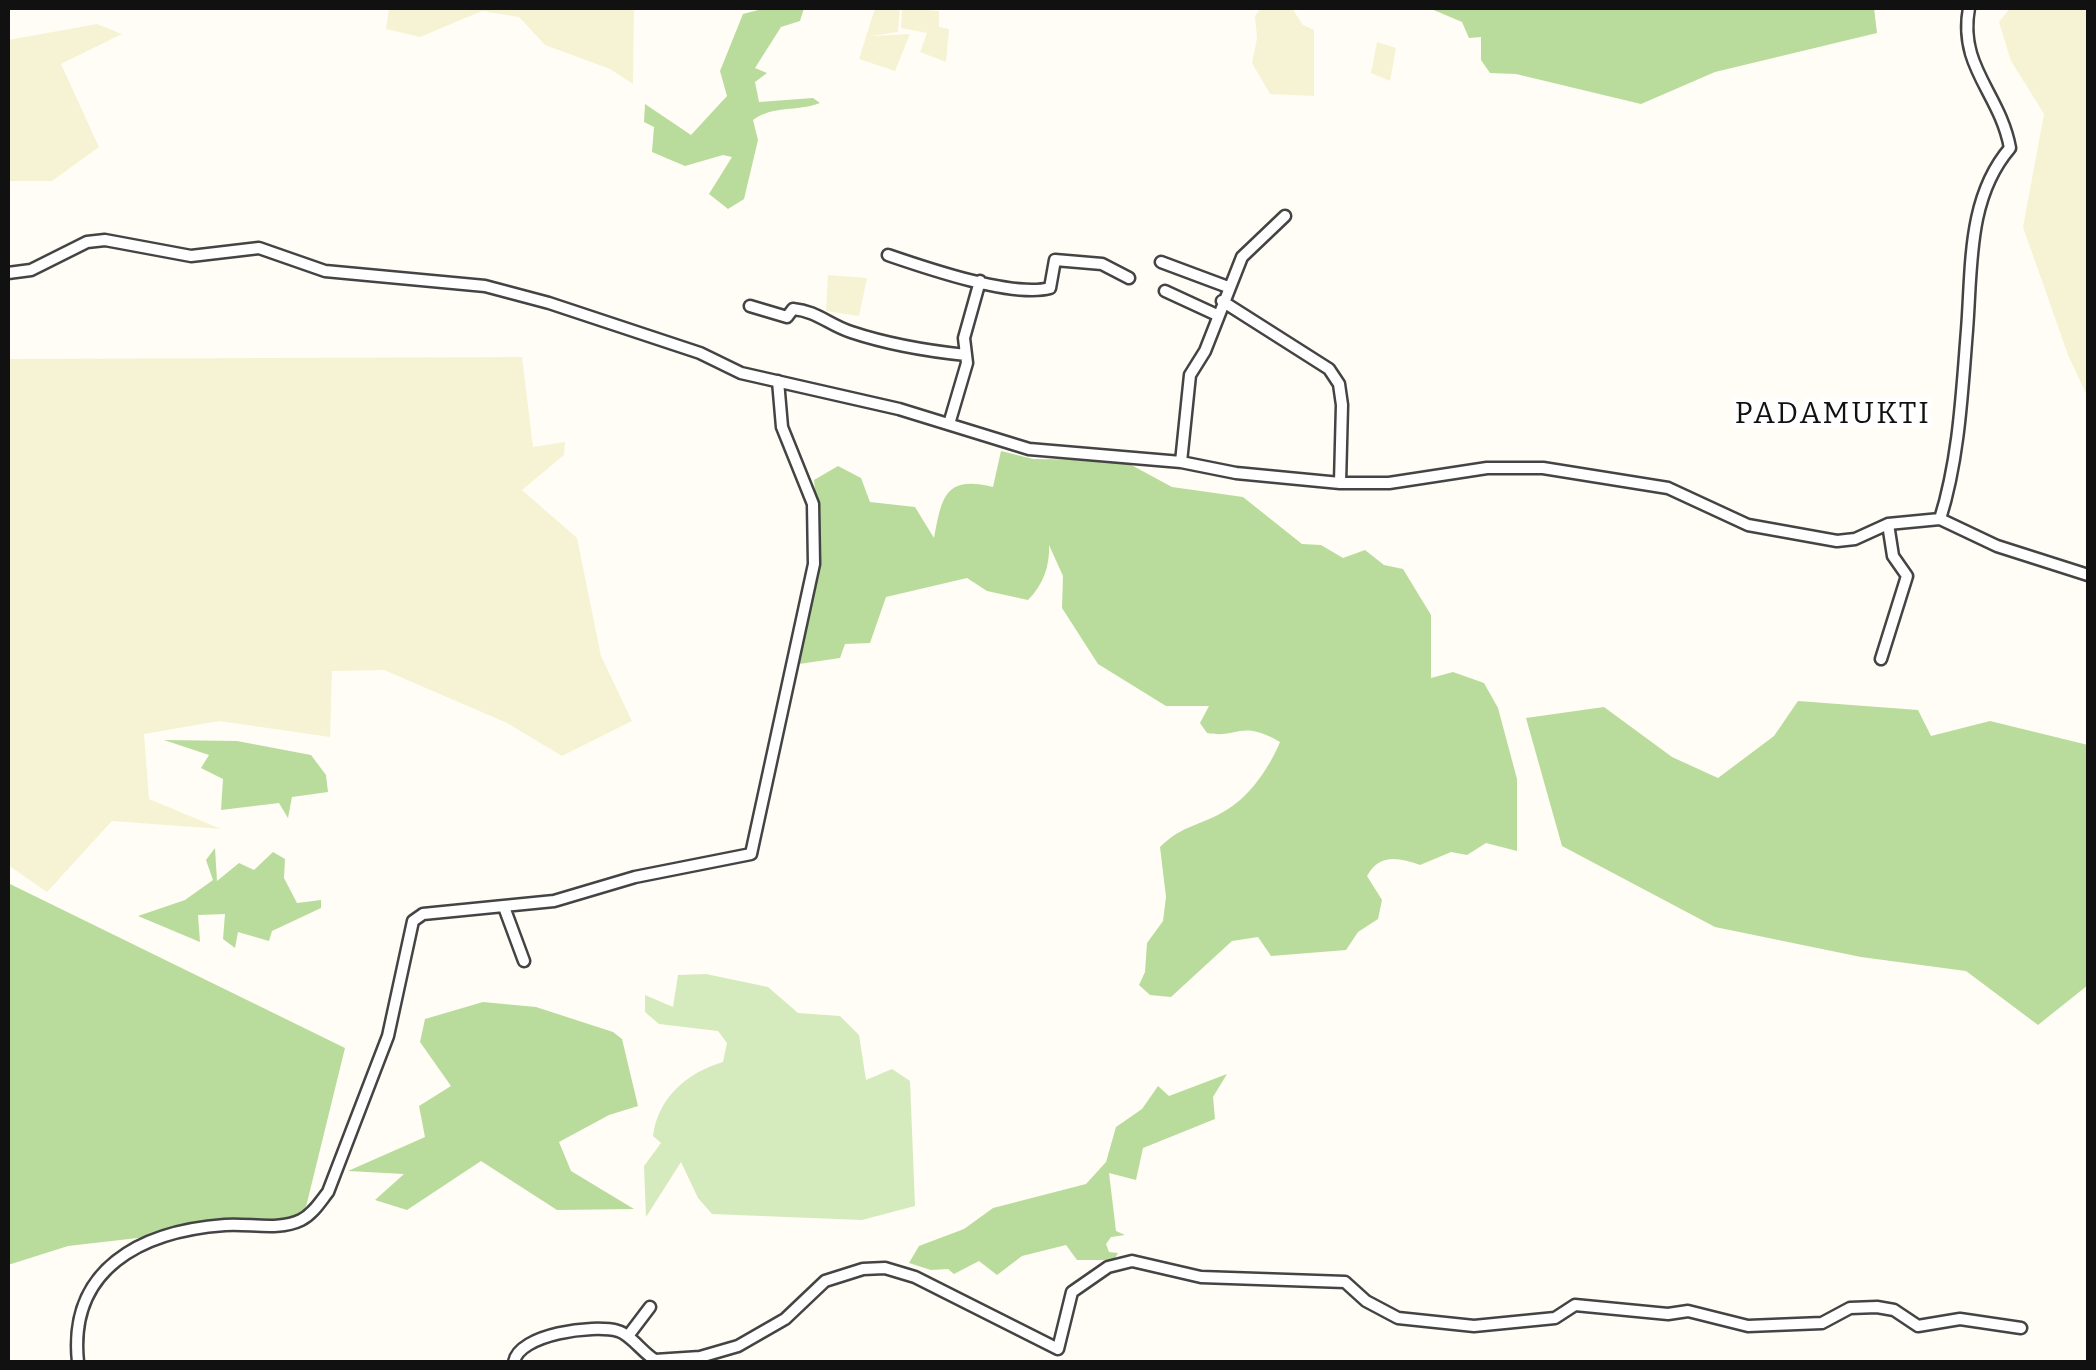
<!DOCTYPE html>
<html>
<head>
<meta charset="utf-8">
<style>
  body { margin:0 }
  #map { position:relative; width:2096px; height:1370px; overflow:hidden; background:#fffdf5; font-family:Bitter,serif }
  canvas { display:block }
  .frame { position:absolute; inset:0; border:10px solid #111; pointer-events:none }
</style>
</head>
<body>
<div id="map">
<canvas width="2096" height="1370"></canvas>
<div class="frame"></div>
</div>
<script>
const g = document.querySelector('canvas').getContext('2d');
g.lineJoin = 'round';
function fillPath(path, color) {
  g.fillStyle = color;
  g.fill(path, 'evenodd');
}
function trace(path, color, width, dash) {
  g.strokeStyle = color;
  g.lineWidth = width;
  g.lineCap = dash ? 'butt' : 'round';
  g.setLineDash(dash || []);
  g.stroke(path);
}
function drawText(font, color, halo, rows, align = 'center') {
  g.font = font + ' Bitter,serif';
  g.lineWidth = 10;
  g.setLineDash([]);
  g.textBaseline = 'middle';
  g.strokeStyle = halo;
  g.fillStyle = color;
  for (const [text, x, y, turn = 0] of rows) {
    g.save();
    g.translate(x, y);
    g.rotate((+turn || 0) * Math.PI / 180);
    g.textAlign = isNaN(turn) ? turn : align;
    if (halo) g.strokeText(text, 0, 0);
    g.fillText(text, 0, 0);
    g.restore();
  }
}
const farmland = new Path2D(`
  M389 8H634L633 84 610 69 545 45 519 17 482 11 420 37 386 29Z
  M875 8H900L898 32 871 36 910 34 895 71 859 59Z
  M902 8 939 11V27L949 29 946 62 920 52 927 33 901 28Z
  M1261 8 1293 10 1303 25 1314 30V96L1270 94 1252 63 1257 38 1255 16Z
  M2010 8H2088V398L2068 355 2023 227 2044 114 2011 61 1999 22Z
  M97 24 122 34 61 64 99 147 52 181H8V40Z
  M1377 42 1396 48 1390 81 1371 73Z
  M828 275 867 278 859 316 826 311Z
  M522 357 533 447 565 442 564 455 522 490 577 538 601 656 632 721 562 756 507 723 384 670 332 671 330 737 219 721 144 734 149 799 221 829 112 821 47 892 8 865V359Z`);
const green = new Path2D(`
  M706 974 768 987 798 1013 840 1016 859 1035 866 1080 892 1069 910 1081 915 1206 862 1220 712 1214 698 1198 681 1162 646 1217 644 1166 661 1143 653 1136C658 1098 686 1073 723 1062L727 1043 718 1031 659 1024 645 1012V995L673 1007 678 975Z`);
const forest = new Path2D(`
  M766 8H804L800 21 781 27 755 68 767 73 755 82 759 102 813 98 820 103C796 112 773 105 753 120L758 140 744 199 728 209 709 194 732 157 723 155 685 166 652 152 654 127 644 122 645 104 691 135 727 96 720 71 743 14Z
  M1429 8H1874L1877 33 1715 72 1641 104 1516 74 1490 73 1481 60V37L1469 38 1462 22Z
  M1001 451 1033 459 1122 460 1172 487 1243 497 1302 544 1321 545 1343 558 1365 550 1384 565 1403 569 1431 615V678L1453 672 1484 683 1498 708 1517 779V851L1486 843 1467 855 1451 852 1420 865C1398 857 1379 854 1367 876L1382 900 1378 919 1358 932 1346 950 1271 956 1258 937 1232 941 1171 997 1150 995 1139 985 1145 972 1147 943 1163 921 1166 897 1160 847C1183 824 1204 825 1228 809 1251 795 1270 766 1280 742 1239 719 1239 739 1207 733L1200 723 1209 706H1166L1098 664 1062 608 1063 576 1049 545C1050 566 1043 585 1028 600L987 591 967 578 886 597 870 643 845 644 840 658 799 664 820 542 814 480 838 466 861 478 870 502 915 507 934 538C942 498 944 475 993 487Z
  M1798 701 1918 710 1931 736 1990 721 2088 745V985L2038 1025 1966 971 1861 957 1715 927 1562 846 1526 718 1604 707 1672 757 1718 778 1774 736Z
  M164 740 237 741 311 755 326 775 328 792 292 797 288 818 279 803 221 810 223 779 201 768 209 755Z
  M215 848 217 881 239 863 254 870 273 852 285 859 284 878 297 903 321 900V908L272 931 269 941 238 932 235 948 223 939 225 914 198 915 200 942 138 916 185 900 213 880 206 860Z
  M8 883 345 1048 303 1219 68 1246 8 1265Z
  M483 1002 536 1007 613 1032 622 1039 638 1106 609 1115 559 1142 571 1171 634 1209 557 1210 481 1161 407 1210 375 1200 404 1174 348 1171 425 1137 419 1106 451 1086 420 1042 425 1019Z
  M1227 1074 1213 1097 1215 1119 1143 1148 1136 1180 1109 1173 1116 1231 1125 1235 1111 1237 1106 1244 1109 1252 1118 1253 1114 1260H1077L1066 1245 1022 1256 997 1275 979 1261 954 1274 948 1269 931 1270 909 1263 919 1246 964 1229 993 1208 1086 1184 1106 1162 1116 1127 1142 1109 1158 1086 1169 1096Z`);
const street = new Path2D(`
  M888 255C926 268 1013 298 1050 288L1055 260 1102 264 1129 278
  M1161 262 1228 287
  M8 273 31 270 87 242 105 240 191 256 259 248 325 271 485 286 549 303 700 353 741 373 899 409 1029 449 1181 462 1236 473 1340 483H1389L1487 468H1543L1668 488 1748 525 1837 541 1855 539 1888 524 1940 519 1997 546 2088 575
  M1165 291 1217 315
  M1222 301 1329 369 1339 384 1342 405 1340 483
  M750 306 787 317 793 309C817 311 829 325 851 332 887 344 927 351 966 355
  M949 424 967 363 964 338 980 281
  M1181 462 1190 375 1205 351 1242 257 1285 216
  M1940 519C1959 459 1962 392 1967 330 1972 267 1967 198 2010 148 2000 93 1958 67 1969 8
  M1881 659 1907 576 1893 556 1888 524
  M504 907 524 961
  M628 1336 650 1307
  M78 1362C68 1269 141 1231 225 1225 249 1223 279 1231 301 1220 313 1214 320 1202 328 1192L388 1036 413 921 423 914 554 901 635 877 751 854 814 564 813 504 782 427 778 381
  M514 1362C519 1334 593 1324 618 1331 630 1334 643 1353 655 1360L700 1357 738 1346 785 1319 825 1281 863 1269 885 1268 915 1277 1058 1349 1072 1292 1108 1267 1132 1261 1201 1277 1345 1282 1366 1301 1398 1318 1474 1326 1555 1318 1575 1305 1668 1314 1688 1311 1748 1326 1822 1323 1850 1308 1877 1307 1894 1310 1918 1326 1960 1319 2021 1328`);
const quarterNames = [
  ["PADAMUKTI",1833,415]
];
fillPath(farmland, '#f6f3d4');
fillPath(green, '#d5ebbd');
fillPath(forest, '#b9dc9c');
trace(street, '#444', 15);
trace(street, '#fff', 10);
g.letterSpacing = '2.5px';
drawText('30px', '#111', '#fff', quarterNames);
g.letterSpacing = '0px';
</script>
</body>
</html>
